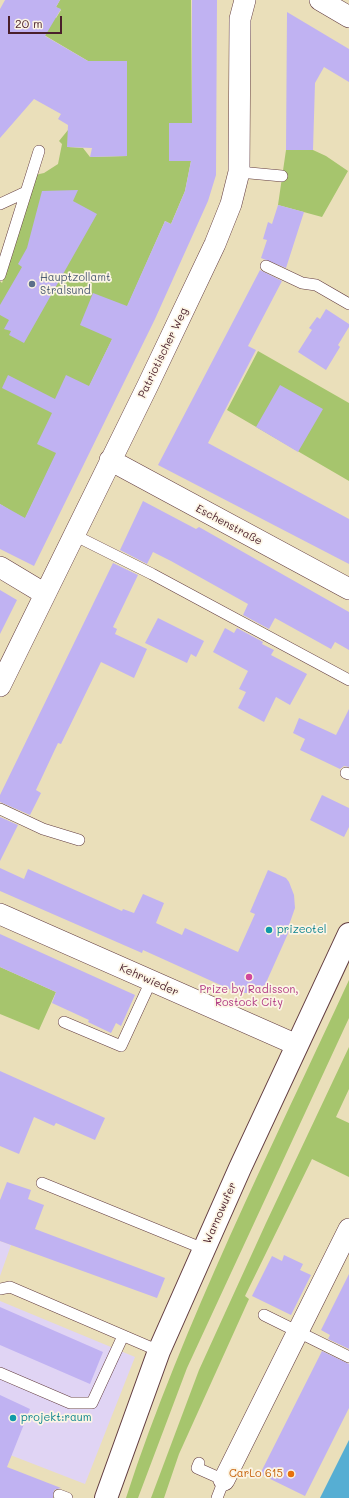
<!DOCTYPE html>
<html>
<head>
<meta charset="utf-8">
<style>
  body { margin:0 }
  #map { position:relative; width:349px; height:1498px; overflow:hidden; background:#eadfba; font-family:Mali,sans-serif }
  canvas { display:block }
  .scale { position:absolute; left:8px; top:16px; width:54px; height:18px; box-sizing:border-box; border:2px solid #4a1f2b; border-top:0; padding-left:5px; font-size:12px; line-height:14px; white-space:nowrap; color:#4a1f2b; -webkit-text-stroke:3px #fcf5e5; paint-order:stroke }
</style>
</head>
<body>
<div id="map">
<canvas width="349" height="1498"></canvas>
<div class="scale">20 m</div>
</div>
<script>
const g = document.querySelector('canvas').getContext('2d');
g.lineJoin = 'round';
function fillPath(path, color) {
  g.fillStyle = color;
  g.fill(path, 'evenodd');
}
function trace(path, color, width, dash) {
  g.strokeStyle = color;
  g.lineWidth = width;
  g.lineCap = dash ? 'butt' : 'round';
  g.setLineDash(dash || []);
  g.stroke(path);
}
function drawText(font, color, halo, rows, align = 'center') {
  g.font = font + ' Mali,sans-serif';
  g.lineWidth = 3.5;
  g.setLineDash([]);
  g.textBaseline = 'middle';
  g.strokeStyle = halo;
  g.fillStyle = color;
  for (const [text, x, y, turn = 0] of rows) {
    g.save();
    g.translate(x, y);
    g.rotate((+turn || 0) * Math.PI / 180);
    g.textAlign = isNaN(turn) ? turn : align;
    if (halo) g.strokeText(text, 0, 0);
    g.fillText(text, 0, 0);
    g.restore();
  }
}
const built = new Path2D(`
  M0 1241 11 1245 0 1276Z
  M0 1301 135 1357 85 1484 0 1451Z`);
const green = new Path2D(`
  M60 0H191L192 123H169V161H191L185 191 171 224 165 221 120 323 20 529 8 509 0 504V281L2 283 12 255 35 175 44 173 58 164 62 144 59 141 68 130V147L83 148 90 157 127 156V61H88L34 29 31 4 56 18 61 10 56 7Z
  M286 150H313L326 156 348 171 322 217 278 205Z
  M258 351 349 403V481L227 410Z
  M0 967 56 992 39 1030 0 1014Z
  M349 980V1018L187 1368 138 1498H126C184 1321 271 1149 349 980Z
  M349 1047V1089L336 1117 349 1123V1177L312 1159 245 1296 249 1299 179 1454 164 1498H151L199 1370 266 1223Z`);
const water = new Path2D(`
  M349 1440V1498H320Z`);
const building = new Path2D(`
  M5 0H60L56 7 61 9 45 36 88 61H127V156L90 157 92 148 67 147 68 125 58 119 61 114 34 99 0 138V9Z
  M192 0H217L216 175 208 201 155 319 34 566 0 549V504L25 518 56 453 37 444 52 413 2 388 8 375 55 399 66 375 89 386 112 339 80 325 93 293 127 306 165 221 171 224 185 191 191 161H169V123H192Z
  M287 12 349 49V82L324 67 315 83 313 150H286Z
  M78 190 73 201 97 214 24 343 9 335 11 331 4 329 9 320 0 315V305L22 267 18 264 27 248 42 191Z
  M278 205 304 212 286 268 261 258 267 240 263 239 268 222 272 224Z
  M260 270 282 281 248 346 256 350 208 443 349 519V564L158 465Z
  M326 309 349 324V327L338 345 340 347 326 370 298 352 312 330 309 328 317 317 320 319Z
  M280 385 323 409 298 452 256 427Z
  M143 501 196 529 199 527 349 612V650L335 642 331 649 275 618 269 629 243 615 248 604 171 561 153 552 147 564 120 550Z
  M113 563 138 575 113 627 117 629 115 634 147 649 134 678 101 662 61 744 58 743 36 790 41 793 30 815 0 802V795Z
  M0 590 17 600 0 634Z
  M158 618 204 641 196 657 191 654 187 663 145 643Z
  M225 628 234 633 237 628 263 642 262 644 274 650 271 655 307 674 290 705 276 697 264 722 238 708 246 692 239 689 248 671 213 652Z
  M349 709V767L344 766 340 769 300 750 305 739 293 733 299 718 336 735Z
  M322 795 349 808V827L344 837 310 820Z
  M0 817 18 825 0 861Z
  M0 868 24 879 28 869 122 911 123 909 134 913 143 894 164 903 156 923 182 935 185 928 238 952 255 914 250 912 268 870 286 878 289 882 294 895 295 908 288 928 290 929 265 985 253 993H238L143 950 142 953 0 891Z
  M0 934 135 995 121 1026 116 1023 111 1033 88 1022 89 1020 52 1003 56 992 0 967Z
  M0 1071 105 1118 95 1140 56 1123 54 1126 34 1117 19 1154 0 1146Z
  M7 1182 31 1190 28 1199 44 1205 35 1229 165 1278 157 1298 0 1241V1200Z
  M284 1255 303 1264 300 1270 311 1275 291 1315 252 1296 272 1256 282 1261Z
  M349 1274V1349L328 1339 330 1335 321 1330Z
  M0 1307 103 1352 90 1384 0 1345Z
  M322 1351 349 1364V1408L305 1496 260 1474Z
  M0 1395 30 1409 7 1467 61 1488 54 1490 53 1498H0Z`);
const service = new Path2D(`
  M239 172 282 176
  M0 204 26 192
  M266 266 302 283 316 285 349 304
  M0 275 39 151
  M74 535 152 574 349 680
  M346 773 349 774
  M0 809 43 829 79 840
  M64 1022 121 1046 151 981
  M42 1183 204 1249
  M0 1289 10 1287 159 1351
  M264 1315 349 1357
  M0 1373 70 1403H92L123 1336
  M199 1463 197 1468 224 1480 217 1498
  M59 1495 67 1498`);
const minor = new Path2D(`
  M320 0 349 17
  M110 460 349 589
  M0 567 45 594
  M0 686 147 387 215 244 231 204 239 172 240 19 245 0
  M0 914 297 1045
  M224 1480 349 1229`);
const primary = new Path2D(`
  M106 1498 159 1351 240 1168 349 934`);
const markers = [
  [32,284,4,"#5c6f8a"],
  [269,930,4,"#0f9aa8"],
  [249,977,4,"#d1479c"],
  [13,1418,4,"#0f9aa8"],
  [291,1474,4,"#e8710a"]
];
const serviceNames = [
  ["Hauptzollamt",40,278],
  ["Stralsund",40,291]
];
const streetNames = [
  ["Patriotischer Weg",163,353,-64],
  ["Eschenstraße",229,525,28],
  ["Kehrwieder",149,980,24],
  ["Warnowufer",220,1213,-66]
];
const cultureNames = [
  ["prizeotel",277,930],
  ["projekt:raum",21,1418]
];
const hotelNames = [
  ["Prize by Radisson,",249,990],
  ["Rostock City",249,1003]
];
const foodNames = [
  ["CarLo 615",283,1474]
];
fillPath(built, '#e0d4f4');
fillPath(green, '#a6c56d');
fillPath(water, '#56aed3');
fillPath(building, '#c0b2f2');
trace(service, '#623c40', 12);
trace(minor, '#623c40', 22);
trace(primary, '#623c40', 24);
trace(service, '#fff', 11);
trace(minor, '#fff', 21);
trace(primary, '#fff', 22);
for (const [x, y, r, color] of markers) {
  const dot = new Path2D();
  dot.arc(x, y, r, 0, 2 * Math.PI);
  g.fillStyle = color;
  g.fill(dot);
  trace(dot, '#fcf5e5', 1.5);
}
drawText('11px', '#4e5e75', '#fcf5e5', serviceNames, 'left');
drawText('11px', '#4a1f2b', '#fcf5e5', streetNames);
drawText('11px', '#0d838f', '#fcf5e5', cultureNames, 'left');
drawText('11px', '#b23c85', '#fcf5e5', hotelNames);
drawText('11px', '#c56008', '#fcf5e5', foodNames, 'right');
</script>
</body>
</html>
